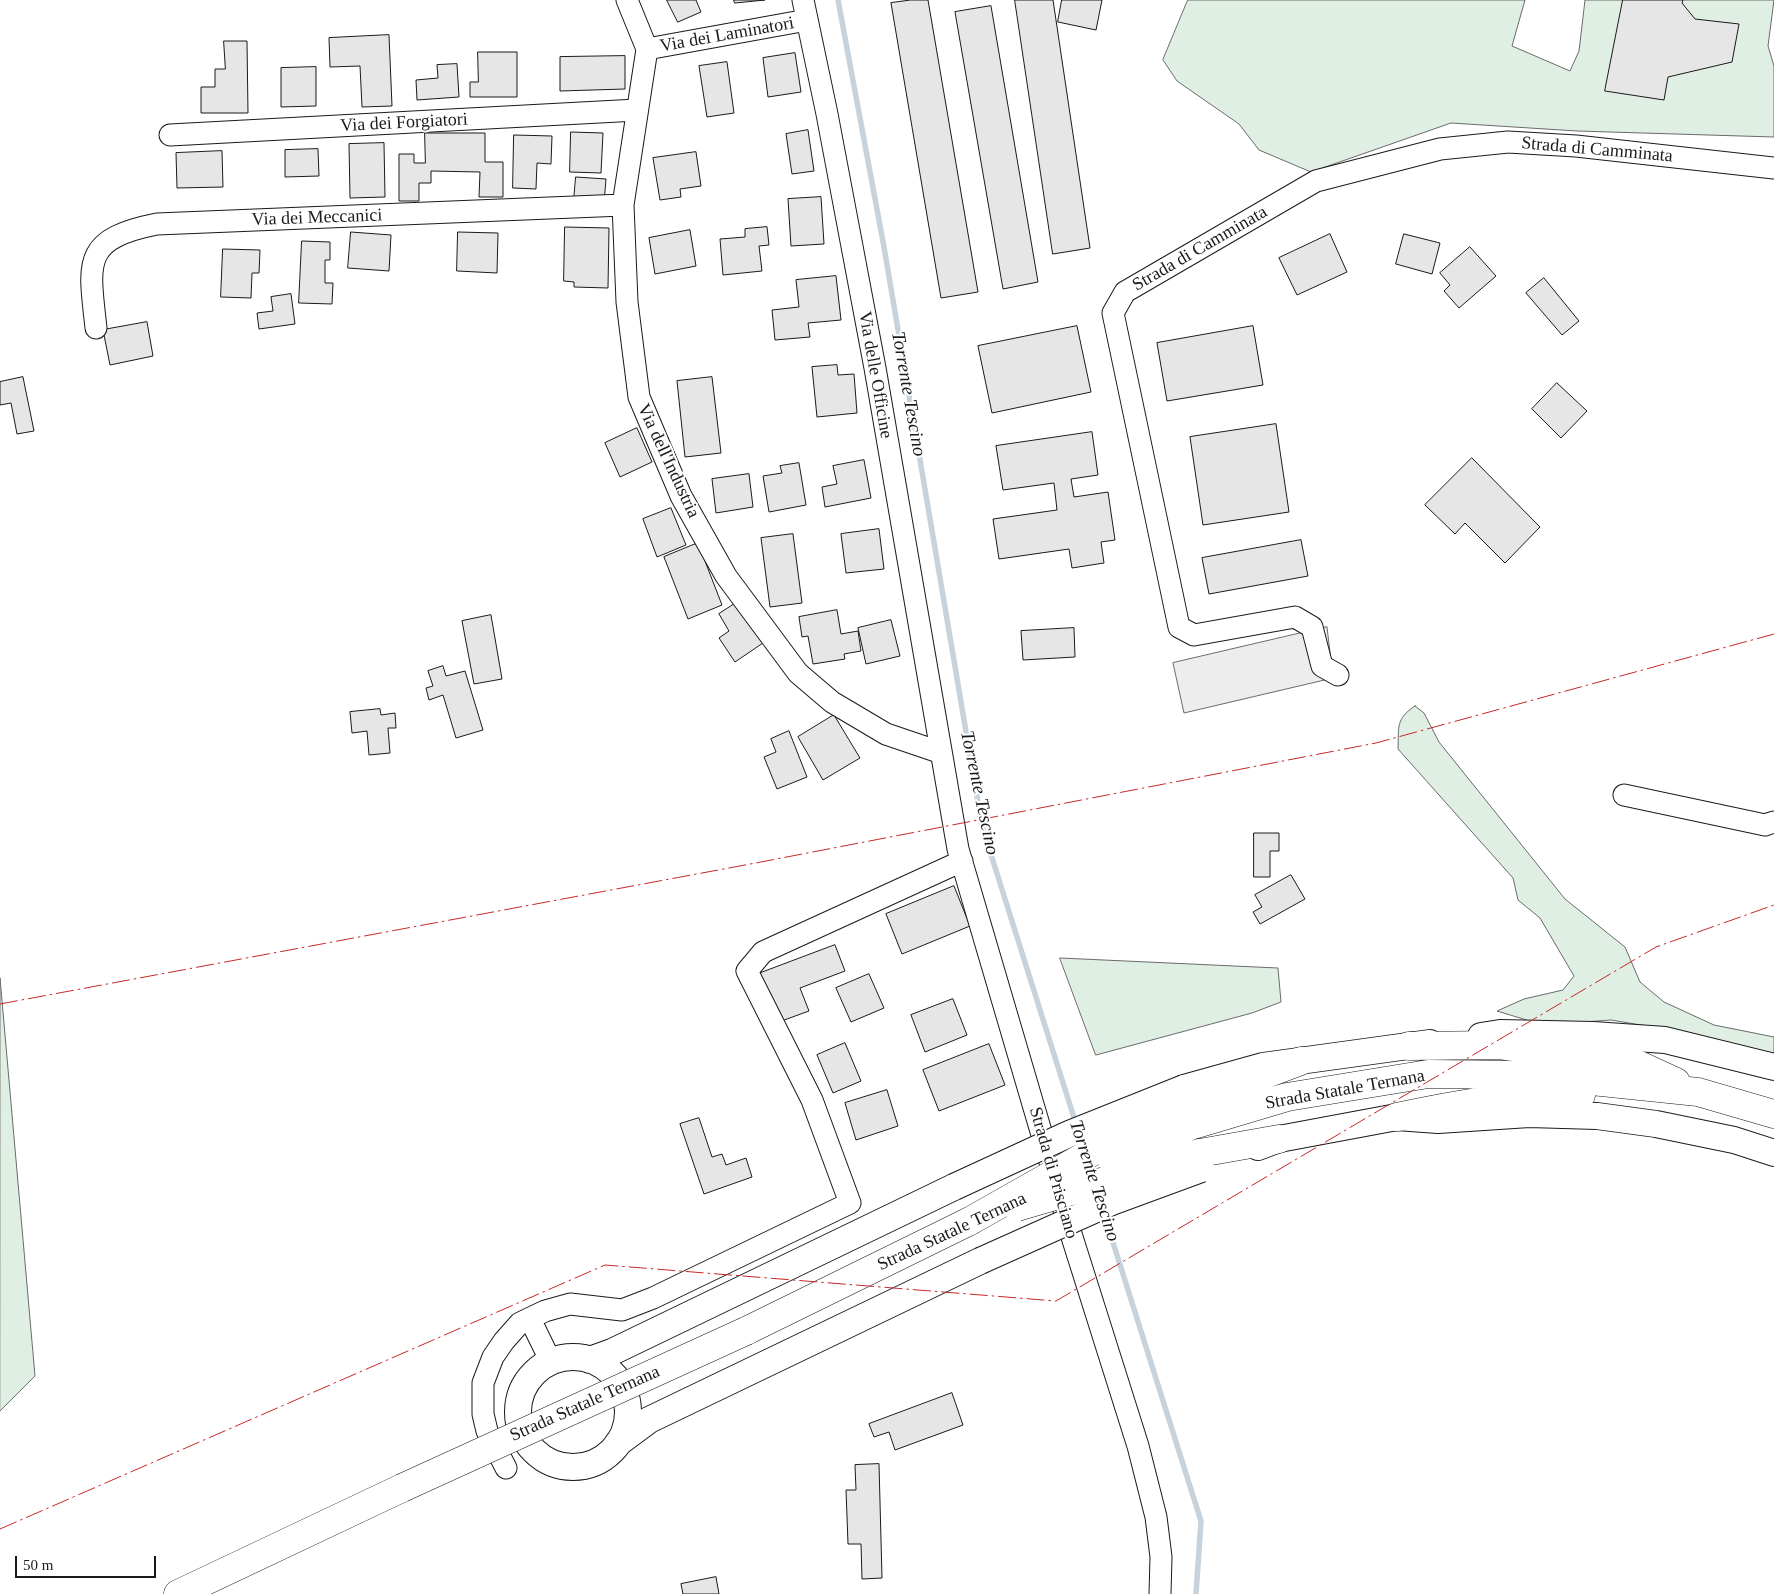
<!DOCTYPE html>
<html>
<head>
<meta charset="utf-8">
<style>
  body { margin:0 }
  #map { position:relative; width:1774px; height:1594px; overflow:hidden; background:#fff; font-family:Georgia,serif }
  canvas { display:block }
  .scale { position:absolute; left:15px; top:1556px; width:141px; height:22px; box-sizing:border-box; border:2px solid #1a1a1a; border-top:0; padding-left:6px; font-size:15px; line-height:18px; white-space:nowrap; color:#1a1a1a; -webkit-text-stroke:4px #fff; paint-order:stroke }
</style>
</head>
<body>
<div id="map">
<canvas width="1774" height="1594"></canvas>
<div class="scale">50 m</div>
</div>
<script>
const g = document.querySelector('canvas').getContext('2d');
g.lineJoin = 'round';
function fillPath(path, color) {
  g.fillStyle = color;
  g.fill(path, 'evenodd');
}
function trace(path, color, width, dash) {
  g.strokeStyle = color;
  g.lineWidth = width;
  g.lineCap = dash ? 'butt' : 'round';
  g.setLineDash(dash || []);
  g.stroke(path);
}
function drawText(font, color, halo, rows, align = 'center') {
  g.font = font + ' Georgia,serif';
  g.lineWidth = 4;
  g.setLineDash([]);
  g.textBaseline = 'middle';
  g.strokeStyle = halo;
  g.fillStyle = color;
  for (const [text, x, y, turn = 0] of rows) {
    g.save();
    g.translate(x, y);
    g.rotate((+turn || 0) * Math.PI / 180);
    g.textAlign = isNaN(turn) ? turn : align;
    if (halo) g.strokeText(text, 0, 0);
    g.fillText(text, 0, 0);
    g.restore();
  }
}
const green = new Path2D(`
  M1188 0H1525L1512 46 1570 71 1579 51 1585 0H1774L1768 46 1774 66V137L1577 131 1451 123 1311 172 1259 150 1239 124 1177 81 1163 60Z
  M1415 706 1424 713 1439 742 1565 899 1625 947 1640 982 1664 1002 1714 1025 1774 1037V1059L1694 1034 1611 1020 1543 1025 1497 1011 1524 999 1563 990 1574 976 1540 918 1518 900 1513 878 1398 749C1399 728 1395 719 1415 706Z
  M1060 958 1278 968 1281 1002 1252 1013 1096 1055Z
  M0 978 35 1376 0 1411Z`);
const parking = new Path2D(`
  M1327 627 1333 678 1184 713 1173 663Z`);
const stream = new Path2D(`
  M838 0 884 247 982 826 1076 1124
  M1104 1214 1201 1521 1196 1594`);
const building = new Path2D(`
  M667 0H696L701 12 678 22Z
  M734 0H765L735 3Z
  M911 0H928L978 292 941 298 891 3Z
  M1015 0H1053L1090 248 1053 254Z
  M1062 0H1102L1096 30 1058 22Z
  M1623 0H1683L1682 3 1695 19 1739 24 1732 62 1668 77 1664 100 1605 91Z
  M991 6 1038 282 1003 289 955 12Z
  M389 35 392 106 362 107 360 66 330 67 329 38Z
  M224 41H247L248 113H201V87H215V69H225Z
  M478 52H517V97H470V82H478Z
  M795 53 801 92 768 97 763 58Z
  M625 56V89L560 91V57Z
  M727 62 734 113 707 117 699 66Z
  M457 64 459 97 417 100 416 80 438 78 437 65Z
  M316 67V106L281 107V68Z
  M808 130 814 171 792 174 786 134Z
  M571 132 603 133 601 173 570 172Z
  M425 133H485V162H503V197H479L480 172 431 171V183H419V201H399V154H414V163H425Z
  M514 135 552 136 551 164 537 163 536 189 513 188Z
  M384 143 385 197 350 198 349 144Z
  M318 149 319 176 285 177V150Z
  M222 151 223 187 177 188 176 153Z
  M696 152 701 186 680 189 681 197 660 200 653 158Z
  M576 177 606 179 604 203 574 200Z
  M821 197 824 244 791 246 788 199Z
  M565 227 609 228 608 288 574 287V282L564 281Z
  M767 227 769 245 759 246 762 271 723 275 720 239 745 237V229Z
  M690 230 696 266 655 274 649 238Z
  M351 232 391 235 389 271 348 268Z
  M458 232 498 233 497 273 457 271Z
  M1330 234 1347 272 1297 295 1279 258Z
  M1404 234 1440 243 1432 274 1396 264Z
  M302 241 330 242V260H325V283H333L332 304 299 303Z
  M1470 247 1496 276 1459 308 1444 291 1450 285 1440 273Z
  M223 249 260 250 259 273H252L251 298 221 297Z
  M836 276 841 320 808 323 810 337 775 340 772 310 799 307 796 280Z
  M1544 278 1579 321 1562 335 1526 293Z
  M291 294 295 324 259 329 257 313 273 311 271 297Z
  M147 322 153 356 110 365 103 330Z
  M1077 326 1091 392 992 413 978 346Z
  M1253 326 1263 385 1167 401 1157 343Z
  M837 365 838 375 854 374 857 413 817 417 812 367Z
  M23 377 34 431 17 434 11 403 0 405V382Z
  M712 377 721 453 685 457 677 381Z
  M1557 383 1587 411 1561 438 1532 409Z
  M1276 424 1289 512 1203 525 1190 437Z
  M637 428 652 462 620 477 605 443Z
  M1092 432 1098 475 1071 479 1074 497 1108 492 1115 540 1101 542 1104 563 1072 568 1069 549 999 559 993 519 1057 510 1054 483 1003 490 996 446Z
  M1472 458 1540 527 1505 563 1465 523 1455 534 1425 505Z
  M864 460 871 498 825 507 822 487 837 484 833 466Z
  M799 463 806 505 769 512 763 476 782 473 780 466Z
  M749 474 753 507 716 513 712 479Z
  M671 508 686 545 657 557 643 519Z
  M879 529 884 569 846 573 841 534Z
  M793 534 802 603 770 607 761 538Z
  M1301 540 1308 576 1209 594 1202 558Z
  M698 543 722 605 688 619 664 557Z
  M736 603 763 643 735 662 719 638 729 631 719 614Z
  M837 610 841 634 858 631 861 651 844 654 845 659 813 664 808 636 802 637 799 617Z
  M491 615 502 679 474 684 462 621Z
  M891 620 900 656 866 664 858 628Z
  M1074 628 1075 657 1023 660 1021 631Z
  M443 666 446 676 465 671 483 730 456 738 443 695 429 700 426 688 433 686 428 671Z
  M380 709 381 715 395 713 396 728H388L390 753 369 755 367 731 352 733 350 712Z
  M834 715 860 758 823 780 798 737Z
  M789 731 807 777 777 789 764 757 776 752 771 739Z
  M1254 833H1279V851H1270V877H1254Z
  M1291 875 1305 899 1260 924 1253 912 1262 907 1255 895Z
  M954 886 970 926 902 954 886 914Z
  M835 945 845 971 800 988 809 1011 776 1023 758 974Z
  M869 974 884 1008 851 1022 836 988Z
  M953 999 967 1035 925 1052 911 1015Z
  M845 1043 861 1081 833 1093 817 1055Z
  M989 1044 1005 1085 939 1111 923 1070Z
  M887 1090 898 1126 856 1140 845 1103Z
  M699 1118 712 1157 722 1154 726 1165 746 1158 752 1177 704 1194 680 1124Z
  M952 1393 963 1425 895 1450 889 1432 874 1437 869 1424Z
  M879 1464 882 1578 862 1579 861 1544H848L846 1490H856L855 1465Z
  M716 1577 719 1594H683L681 1584Z`);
const minor = new Path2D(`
  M627 0 647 49 623 205 627 302 639 397 681 496 726 576 798 673 832 702 886 734 939 752
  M803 0 827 114 875 368 958 849 1072 1237 1138 1446 1156 1517 1161 1557 1160 1594
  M647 49 807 20
  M170 135 637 110
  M96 328C89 263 81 239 157 224L623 205
  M1338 675 1322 666 1312 627 1295 617 1194 635 1179 627 1113 313 1125 292 1316 181 1440 149 1508 142 1576 146 1774 168
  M1624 795 1765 825 1774 822
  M530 1319 551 1362
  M506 1468 487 1431 483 1414V1383L493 1357 504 1341 520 1323 545 1311 570 1304 622 1310 653 1298 850 1203 812 1100 747 971 763 952 962 861`);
const major = new Path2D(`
  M1481 1036 1500 1033 1593 1035 1665 1040 1774 1067
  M1184 1088 1263 1066 1430 1043
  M1258 1147 1279 1139 1397 1117 1438 1120 1529 1114 1597 1116 1656 1124 1734 1140 1774 1153
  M518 1412a55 55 0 1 1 110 0a55 55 0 1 1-110 0Z
  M590 1360 612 1352 954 1187
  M618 1443 649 1420 980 1261`);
const highway = new Path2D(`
  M1409 1046 1498 1045 1626 1059 1676 1082
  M1189 1103 1301 1061
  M1397 1117C1458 1104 1519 1093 1581 1095
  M1193 1125 1287 1097 1428 1074 1534 1075 1698 1092 1774 1114
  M1200 1153 1279 1139
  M746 1331 970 1221
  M178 1594 402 1488`);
const majorBridge = new Path2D(`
  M954 1187 1069 1134 1184 1088
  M980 1261 1114 1201 1201 1169`);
const highwayBridge = new Path2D(`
  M1112 1160 1193 1125
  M1017 1207 1200 1153
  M970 1221 1115 1139 1189 1103
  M402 1488 746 1331`);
const power = new Path2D(`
  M0 1004 761 862 1376 743 1774 634
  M0 1529 605 1265 1056 1301 1656 947 1774 905`);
const streetNames = [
  ["Via dei Laminatori",727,35,-10],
  ["Via dei Forgiatori",404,123,-3],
  ["Strada di Camminata",1597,150,5],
  ["Via dei Meccanici",317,218,-2],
  ["Strada di Camminata",1200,249,-30],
  ["Via delle Officine",875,375,80],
  ["Via dell'Industria",668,461,65],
  ["Strada Statale Ternana",1345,1090,-10],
  ["Strada di Prisciano",1053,1173,74],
  ["Strada Statale Ternana",952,1232,-25],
  ["Strada Statale Ternana",585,1404,-24]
];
const waterNames = [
  ["Torrente Tescino",908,394,80],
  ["Torrente Tescino",979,793,78],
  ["Torrente Tescino",1094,1181,72]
];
fillPath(green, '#e0efe3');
trace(green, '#6a6a6a', 1);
fillPath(parking, '#ededed');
trace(parking, '#6a6a6a', 1);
trace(stream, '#c6d2dc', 5.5);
fillPath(building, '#e6e6e6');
trace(building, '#1a1a1a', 1);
trace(minor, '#1a1a1a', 23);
trace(major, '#1a1a1a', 28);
trace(highway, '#1a1a1a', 29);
trace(minor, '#fff', 21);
trace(major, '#fff', 26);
trace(highway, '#fff', 28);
trace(majorBridge, '#1a1a1a', 28, []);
trace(highwayBridge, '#1a1a1a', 29, []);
trace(majorBridge, '#fff', 26);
trace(highwayBridge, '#fff', 28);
trace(power, '#c62828', 1, [18, 4, 2.5, 4]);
drawText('18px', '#1a1a1a', '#fff', streetNames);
drawText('italic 19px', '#1a1a1a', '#fff', waterNames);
</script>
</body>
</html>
